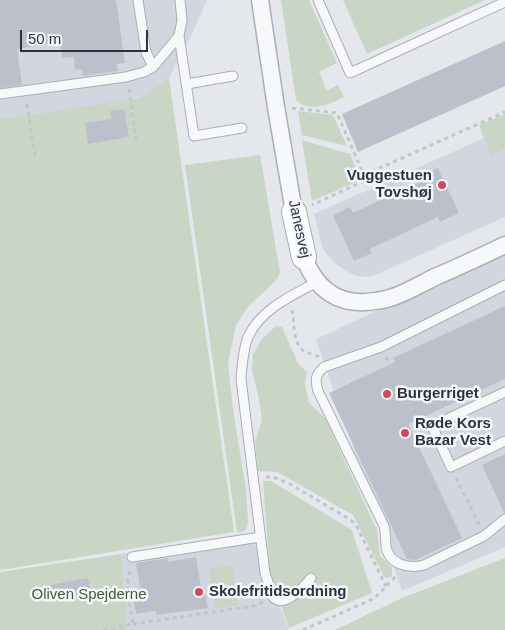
<!DOCTYPE html>
<html>
<head>
<meta charset="utf-8">
<style>
  body { margin:0 }
  #map { position:relative; width:505px; height:630px; overflow:hidden; background:#e4e7ec; font-family:Helvetica,sans-serif }
  canvas { display:block }
  .scale { position:absolute; left:20px; top:30px; width:128px; height:22px; box-sizing:border-box; border:2px solid #2b3445; border-top:0; padding-left:6px; font-size:15px; line-height:18px; white-space:nowrap; color:#2b3445; -webkit-text-stroke:4px #f4f6f9; paint-order:stroke }
</style>
</head>
<body>
<div id="map">
<canvas width="505" height="630"></canvas>
<div class="scale">50 m</div>
</div>
<script>
const g = document.querySelector('canvas').getContext('2d');
g.lineJoin = 'round';
function fillPath(path, color) {
  g.fillStyle = color;
  g.fill(path, 'evenodd');
}
function trace(path, color, width, dash) {
  g.strokeStyle = color;
  g.lineWidth = width;
  g.lineCap = dash ? 'butt' : 'round';
  g.setLineDash(dash || []);
  g.stroke(path);
}
function drawText(font, color, halo, rows, align = 'center') {
  g.font = font + ' Helvetica,sans-serif';
  g.lineWidth = 5;
  g.setLineDash([]);
  g.textBaseline = 'middle';
  g.strokeStyle = halo;
  g.fillStyle = color;
  for (const [text, x, y, turn = 0] of rows) {
    g.save();
    g.translate(x, y);
    g.rotate((+turn || 0) * Math.PI / 180);
    g.textAlign = isNaN(turn) ? turn : align;
    if (halo) g.strokeText(text, 0, 0);
    g.fillText(text, 0, 0);
    g.restore();
  }
}
const built = new Path2D(`
  M0 0H207L192 34 169 78 140 98 0 119Z
  M484 138 491 155 505 149V217L371 277 356 276 345 270 333 262 326 253 322 246 314 214Z
  M505 251V547L402 591 316 339Z
  M251 533 289 630H127L121 554Z`);
const green = new Path2D(`
  M281 0H309L337 63 319 72 327 91 338 85 344 97C328 104 311 114 296 100Z
  M343 0H485L367 54Z
  M169 78 234 532 0 570V119L140 98Z
  M298 111 333 115 347 146 302 135Z
  M505 114V149L491 156 479 125Z
  M302 140 350 154 361 180 312 201Z
  M260 155 280 272 277 279 248 307 236 325 228 364 233 409 246 490 247 507 248 520 247 528 243 532H237L185 165Z
  M276 326 282 327 298 363 307 372 305 384 309 403 325 418 377 530 380 556 392 567V577L385 578 353 515 277 472 258 471 255 441 262 420 259 399 252 370 253 354 262 339Z
  M263 481H271L352 530 372 593 289 628 270 575Z
  M121 554 127 630H0V572Z
  M505 558V630H335L402 598Z
  M232 565 239 605 216 609 209 569Z`);
const building = new Path2D(`
  M0 0H116L125 63 117 64 118 71 83 76 82 69 75 70 74 57 62 58 60 42 17 49 22 85 0 88Z
  M505 41V86L358 152 342 114Z
  M124 109 129 137 88 144 85 123 112 119 110 111Z
  M438 168 459 213 440 222 438 217 370 249 372 253 354 261 333 215 350 207 353 213 422 181 420 177Z
  M505 306V379L408 424 462 538 415 560 407 559 329 393 395 362 393 358Z
  M505 454V513H504L482 465Z
  M196 557 201 587H204L208 608 156 615V611L136 614 132 593 141 592 136 563 168 558V562Z
  M88 578 91 593 42 601 39 587Z`);
const path = new Path2D(`
  M129 89 136 140
  M27 104 35 155
  M292 108 337 113 366 180 312 205
  M364 175 505 112
  M292 310C295 322 292 344 304 351 309 354 315 354 319 357
  M386 357 396 376 419 426
  M266 477H273L290 484 351 520 357 527 386 586
  M456 478 479 524
  M133 624 254 606 263 602
  M103 630 133 624 127 587 130 569
  M303 630 375 598 396 576`);
const lane = new Path2D(`
  M138 0 146 52 153 67
  M318 0 350 73 505 2
  M179 36 194 136 242 128
  M187 84 233 76
  M0 94 126 77 144 72 153 67 179 36 182 20 180 0
  M505 285 381 347 324 367C315 375 315 380 318 391L384 526C386 532 385 539 386 546 389 565 409 569 424 565L484 536 505 519
  M505 392 432 426 451 467 505 441
  M132 557 260 537
  M311 578C304 587 284 609 273 597L265 573 241 379C242 365 243 350 248 337 261 309 291 296 317 282`);
const street = new Path2D(`
  M260 0 276 107 294 212
  M304 257C316 290 339 307 375 301 380 300 385 300 390 298 404 294 421 284 435 277 459 267 482 256 505 245`);
const secondary = new Path2D(`
  M294 212 304 257`);
const markers = [
  [442,185,5,"#d1495b"],
  [387,394,5,"#d1495b"],
  [405,433,5,"#d1495b"],
  [199,592,5,"#d1495b"]
];
const poiNames = [
  ["Vuggestuen",432,176,"right"],
  ["Tovshøj",432,193,"right"],
  ["Burgerriget",397,394],
  ["Røde Kors",415,424],
  ["Bazar Vest",415,441],
  ["Skolefritidsordning",209,592]
];
const streetNames = [
  ["Janesvej",299,229,78]
];
const parkNames = [
  ["Oliven Spejderne",89,595]
];
fillPath(built, '#d2d6de');
fillPath(green, '#c9d6c5');
fillPath(building, '#bbc0ca');
trace(lane, '#a9aeb7', 11);
trace(street, '#a9aeb7', 19);
trace(secondary, '#a9aeb7', 26);
trace(path, '#c2c5cb', 3, [4, 4]);
trace(lane, '#f7f8fa', 9);
trace(street, '#f7f8fa', 16);
trace(secondary, '#fff', 24);
for (const [x, y, r, color] of markers) {
  const dot = new Path2D();
  dot.arc(x, y, r, 0, 2 * Math.PI);
  g.fillStyle = color;
  g.fill(dot);
  trace(dot, '#f4f6f9', 2);
}
drawText('bold 15px', '#2b3445', '#f4f6f9', poiNames, 'left');
drawText('15px', '#2b3445', '#f4f6f9', streetNames);
drawText('15px', '#3f6138', '#f4f6f9', parkNames);
</script>
</body>
</html>
